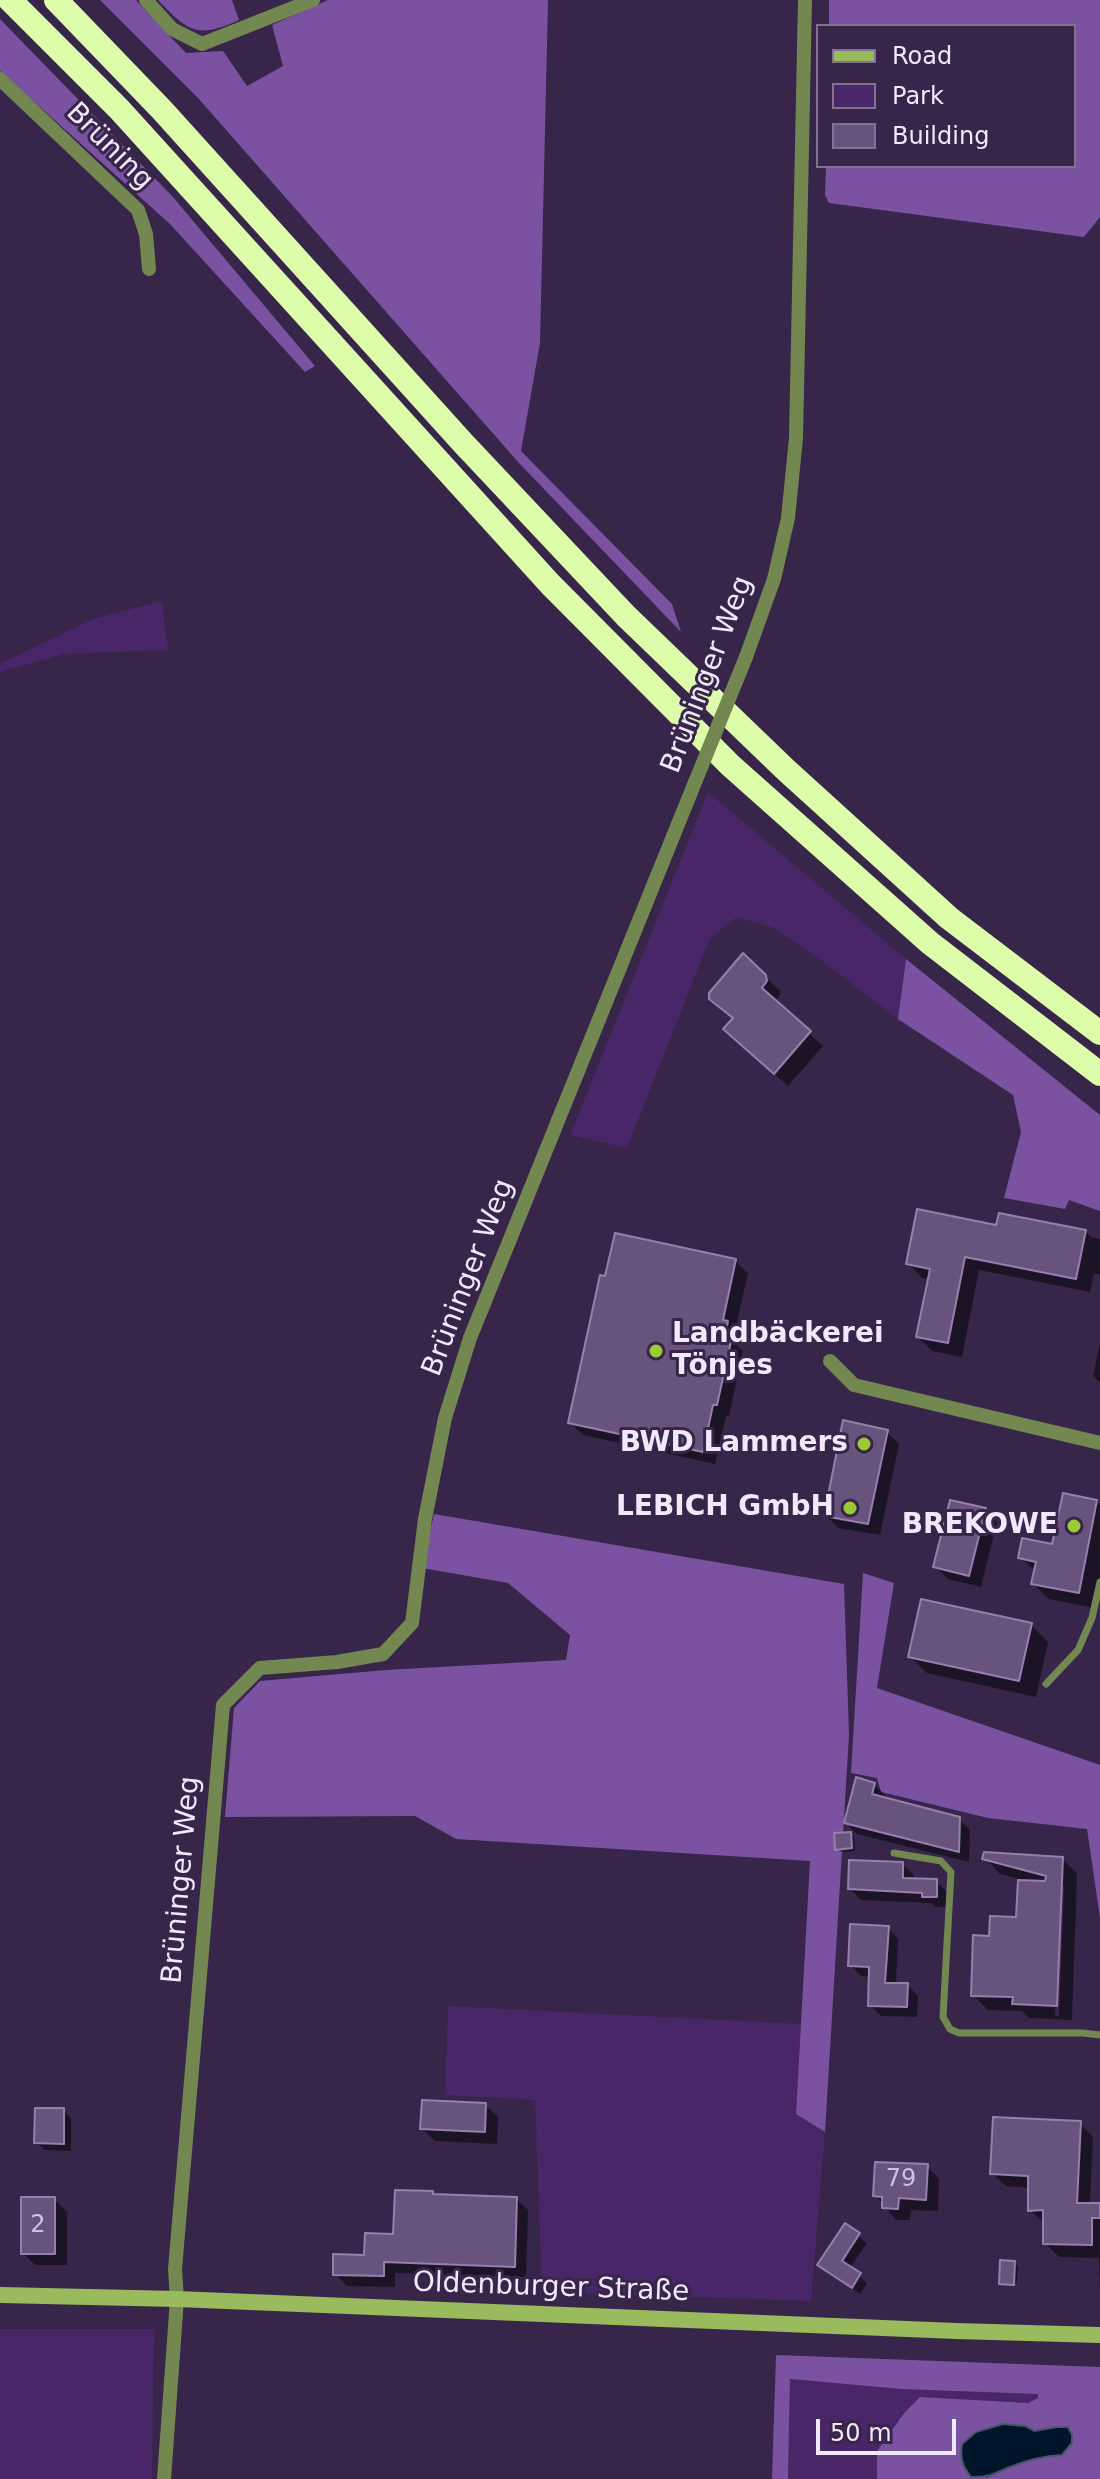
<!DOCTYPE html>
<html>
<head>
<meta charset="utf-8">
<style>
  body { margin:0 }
  #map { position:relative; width:1100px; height:2479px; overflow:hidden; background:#38254a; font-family:"DejaVu Sans",sans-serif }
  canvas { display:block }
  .legend { position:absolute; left:816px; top:24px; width:260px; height:144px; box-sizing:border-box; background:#38254a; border:2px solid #827391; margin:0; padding:10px 14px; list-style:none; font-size:24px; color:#f1e8fc }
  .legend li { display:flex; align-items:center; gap:16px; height:40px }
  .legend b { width:40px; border:2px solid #827391 }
  .scale { position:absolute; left:816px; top:2419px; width:140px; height:36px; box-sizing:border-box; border:4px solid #f1e8fc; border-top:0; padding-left:10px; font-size:24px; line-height:28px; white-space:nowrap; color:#f1e8fc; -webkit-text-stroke:6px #38254a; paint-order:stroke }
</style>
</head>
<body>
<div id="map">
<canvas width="1100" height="2479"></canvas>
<ul class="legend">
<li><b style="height:10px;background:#99bb5e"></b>Road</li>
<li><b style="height:22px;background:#492668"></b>Park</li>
<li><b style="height:22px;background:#67537c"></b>Building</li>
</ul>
<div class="scale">50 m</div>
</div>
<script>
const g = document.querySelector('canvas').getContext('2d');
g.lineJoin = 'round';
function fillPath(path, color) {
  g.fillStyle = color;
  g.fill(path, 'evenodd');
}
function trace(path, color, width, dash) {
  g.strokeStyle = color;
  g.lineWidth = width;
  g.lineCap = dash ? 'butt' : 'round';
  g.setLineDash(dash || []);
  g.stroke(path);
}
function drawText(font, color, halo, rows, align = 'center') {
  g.font = font + ' "DejaVu Sans",sans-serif';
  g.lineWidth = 6;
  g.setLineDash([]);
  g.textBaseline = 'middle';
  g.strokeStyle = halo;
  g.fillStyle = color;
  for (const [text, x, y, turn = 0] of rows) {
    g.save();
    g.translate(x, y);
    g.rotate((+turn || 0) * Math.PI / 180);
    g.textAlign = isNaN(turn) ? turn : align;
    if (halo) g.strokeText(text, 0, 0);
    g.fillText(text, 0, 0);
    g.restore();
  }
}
const green = new Path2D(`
  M162 601 168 650 64 654 0 672V664L93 619Z
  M708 792 906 959 898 1019 821 960 774 928 737 917 710 938 627 1148 570 1135Z
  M448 2006 801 2024 796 2114 825 2132 811 2301 542 2292 535 2100 445 2095Z
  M0 2329H154L152 2479H0Z
  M789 2379 901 2389 1030 2392 1038 2394 1039 2398 1029 2403H1019L920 2397 905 2412 877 2451V2479H788Z`);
const forest = new Path2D(`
  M100 0H136L186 53 223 51 247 86 283 66 272 25 328 0H548L540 343 521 451 672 604 681 632 519 463 198 98Z
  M158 0H232L239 20C198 39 188 32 158 0Z
  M829 0H1100V217L1084 237 829 203 825 195 826 166H1074V26H829Z
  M0 19 173 197 315 366 305 372 170 224 0 71Z
  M906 959 1100 1115V1211L1069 1200 1065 1209 1004 1198 1021 1132 1013 1095 898 1019Z
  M434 1514 844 1584 849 1735 825 2132 796 2114 810 1861 456 1839 415 1816 225 1817 234 1708 260 1681 386 1670 566 1660 570 1635 508 1583 422 1568Z
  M863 1573 894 1583 877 1688 1100 1765V1918L1087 1829 988 1818 881 1792 877 1778 851 1773Z
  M776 2355 1100 2367V2479H877V2451L905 2412 920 2397 1028 2403 1038 2398V2394L901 2389 790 2379 788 2479H772ZM1003 2424 1025 2426 1034 2431 1057 2427 1062 2455C1035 2456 1011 2467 986 2478Z`);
const water = new Path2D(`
  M1003 2424 1025 2426 1034 2431 1057 2427H1068L1072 2435V2443L1062 2455C1044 2456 1027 2460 1010 2467 994 2473 989 2478 971 2477 962 2466 960 2458 962 2444L976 2432Z`);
const shadow = new Path2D(`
  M743 956 780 991V995L775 1002 823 1046 788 1086 740 1043 734 1020 711 998Z
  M1085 1231 1091 1237 1100 1239V1275L1094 1273 1090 1292 979 1270 962 1357 932 1351 918 1337 930 1279 922 1278 908 1263Z
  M735 1261 748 1273 735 1331 739 1336 737 1346 743 1351 729 1416H726L715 1464 583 1435 570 1423Z
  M1100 1342V1383L1093 1376Z
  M887 1432 899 1444 880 1535 838 1528 826 1515Z
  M1096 1501 1100 1505V1576L1094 1608 1049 1599 1033 1584 1036 1572 1020 1557 1054 1547Z
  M985 1510 997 1522 981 1587 948 1579 936 1567Z
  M1031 1625 1048 1642 1036 1697 927 1673 910 1657Z
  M874 1784 885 1795 884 1800 959 1819 970 1830 969 1862 857 1834 846 1823Z
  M851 1834 854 1837 855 1851 841 1852 837 1849Z
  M985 1858H1062L1077 1874 1072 2020 1029 2018 1022 2011 988 2010 973 1995 991 1938 1018 1919 1020 1879 1000 1874ZM1062 1886H1064L1059 2016H1055L1059 1896Z
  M902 1864 914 1875 913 1880 936 1881 947 1892V1907H935L931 1903 861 1900 850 1889Z
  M888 1928 898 1939 896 1985H907L918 1996 917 2017 881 2016 870 2005 871 1977 861 1976 850 1965Z
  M485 2105 498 2117 497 2144 435 2141 422 2129Z
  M63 2110 71 2118V2151L45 2150 36 2142Z
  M1080 2123 1093 2137 1090 2202H1100V2289L1099 2258 1059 2257 1045 2243 1044 2223 1030 2210V2188L1006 2186 992 2173Z
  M927 2166 939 2179 938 2211 911 2210 910 2220H896L875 2195Z
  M432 2193 435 2196 516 2199 528 2210 526 2277 395 2273V2287L347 2286 335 2274 395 2236Z
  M54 2199 67 2212V2265H35L23 2253Z
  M846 2226 867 2243 850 2268 867 2283 860 2294 820 2265Z
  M1014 2263 1018 2266 1017 2283 1002 2282V2284L1001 2283Z`);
const building = new Path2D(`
  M743 953 766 975 767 981 762 988 811 1031 774 1074 723 1029 733 1018 709 999V993Z
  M917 1209 996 1225 999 1213 1086 1230 1076 1279 965 1257 948 1343 916 1337 930 1269 906 1264Z
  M615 1233 736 1259 723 1320 728 1321 725 1336 732 1337 717 1405H713L703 1452 568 1423 600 1275 605 1276Z
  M843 1420 888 1430 868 1524 824 1516Z
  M1063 1493 1097 1500 1079 1593 1031 1584 1036 1562 1018 1558 1022 1538 1052 1544Z
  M950 1500 986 1508 969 1576 933 1567Z
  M921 1599 1032 1623 1019 1681 908 1657Z
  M856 1777 875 1783 872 1794 960 1817 959 1852 844 1823Z
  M851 1832 852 1848 835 1850 834 1833Z
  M984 1852 1063 1857 1057 2006 1012 2004 1013 1997 971 1996 973 1935 989 1936 990 1916 1016 1917 1018 1880 1045 1881 1046 1876 982 1859Z
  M849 1860 903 1862V1878L937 1879V1897H922V1893L848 1889Z
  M850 1924 889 1926 885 1983H908L907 2007 868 2006 869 1967 848 1966Z
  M422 2100 486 2103 485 2132 420 2129Z
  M35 2108H64V2144L34 2143Z
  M993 2117 1081 2121 1077 2203H1100V2218H1092V2245L1043 2244V2210L1028 2211V2176L990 2174Z
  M875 2162 928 2164 926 2200 899 2198 898 2209 882 2208V2197L873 2196Z
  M395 2190 433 2191V2194L517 2197 515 2267 384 2262V2276L333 2275V2254L364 2255 365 2233 393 2234Z
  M21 2197H55V2254H21Z
  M845 2223 860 2233 842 2261 861 2273 852 2288 817 2265Z
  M1000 2260 1015 2261 1014 2285 999 2284Z`);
const service = new Path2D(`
  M1046 1684 1078 1650 1092 1618 1100 1582
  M894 1853 941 1861 951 1872 943 2017 950 2029 959 2033H1083L1100 2035`);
const minor = new Path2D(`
  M146 0 172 29 202 44 313 0
  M0 79 138 210 146 234 149 269
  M746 657 774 579 788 518 796 438 805 0
  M830 1361 854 1385 1100 1443
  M164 2479 177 2299 175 2269 223 1705 260 1668 337 1662 383 1654 412 1623 425 1519 445 1418 470 1338 687 802`);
const secondary = new Path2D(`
  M0 2295 177 2299 956 2331 1100 2335`);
const motorway = new Path2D(`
  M10 0 119 109 550 584 730 765 930 943 1100 1074
  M56 0 162 110 463 443 626 616 786 770 949 918 1100 1033`);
const minorBridge = new Path2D(`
  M687 802 746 657`);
const markers = [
  [656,1351,8,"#9bcb33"],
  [864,1444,8,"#9bcb33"],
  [850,1508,8,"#9bcb33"],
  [1074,1526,8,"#9bcb33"]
];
const numberNames = [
  ["79",901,2180],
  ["2",38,2226]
];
const streetNames = [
  ["Brüning",109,147,45],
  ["Brüninger Weg",708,675,-69],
  ["Brüninger Weg",469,1278,-69],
  ["Brüninger Weg",182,1880,-85],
  ["Oldenburger Straße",551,2288,2]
];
const poiNames = [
  ["Landbäckerei",672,1335,"left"],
  ["Tönjes",672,1367,"left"],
  ["BWD Lammers",848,1444],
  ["LEBICH GmbH",834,1508],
  ["BREKOWE",1058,1526]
];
fillPath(green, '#492668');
fillPath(forest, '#7a52a1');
fillPath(water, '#001529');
trace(water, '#485468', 2);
fillPath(shadow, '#0007');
fillPath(building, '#67537c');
trace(building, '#9580ad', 2);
trace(service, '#738850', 7);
trace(minor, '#738850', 14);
trace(secondary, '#99bb5e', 16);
trace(motorway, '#ddfdaa', 24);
trace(minorBridge, '#738850', 14);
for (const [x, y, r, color] of markers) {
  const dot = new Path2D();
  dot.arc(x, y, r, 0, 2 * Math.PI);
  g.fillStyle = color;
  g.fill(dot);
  trace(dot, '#38254a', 3);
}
drawText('24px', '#cec3dc', null, numberNames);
drawText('28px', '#f1e8fc', '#38254a', streetNames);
drawText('bold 28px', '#f1e8fc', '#38254a', poiNames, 'right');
</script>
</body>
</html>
